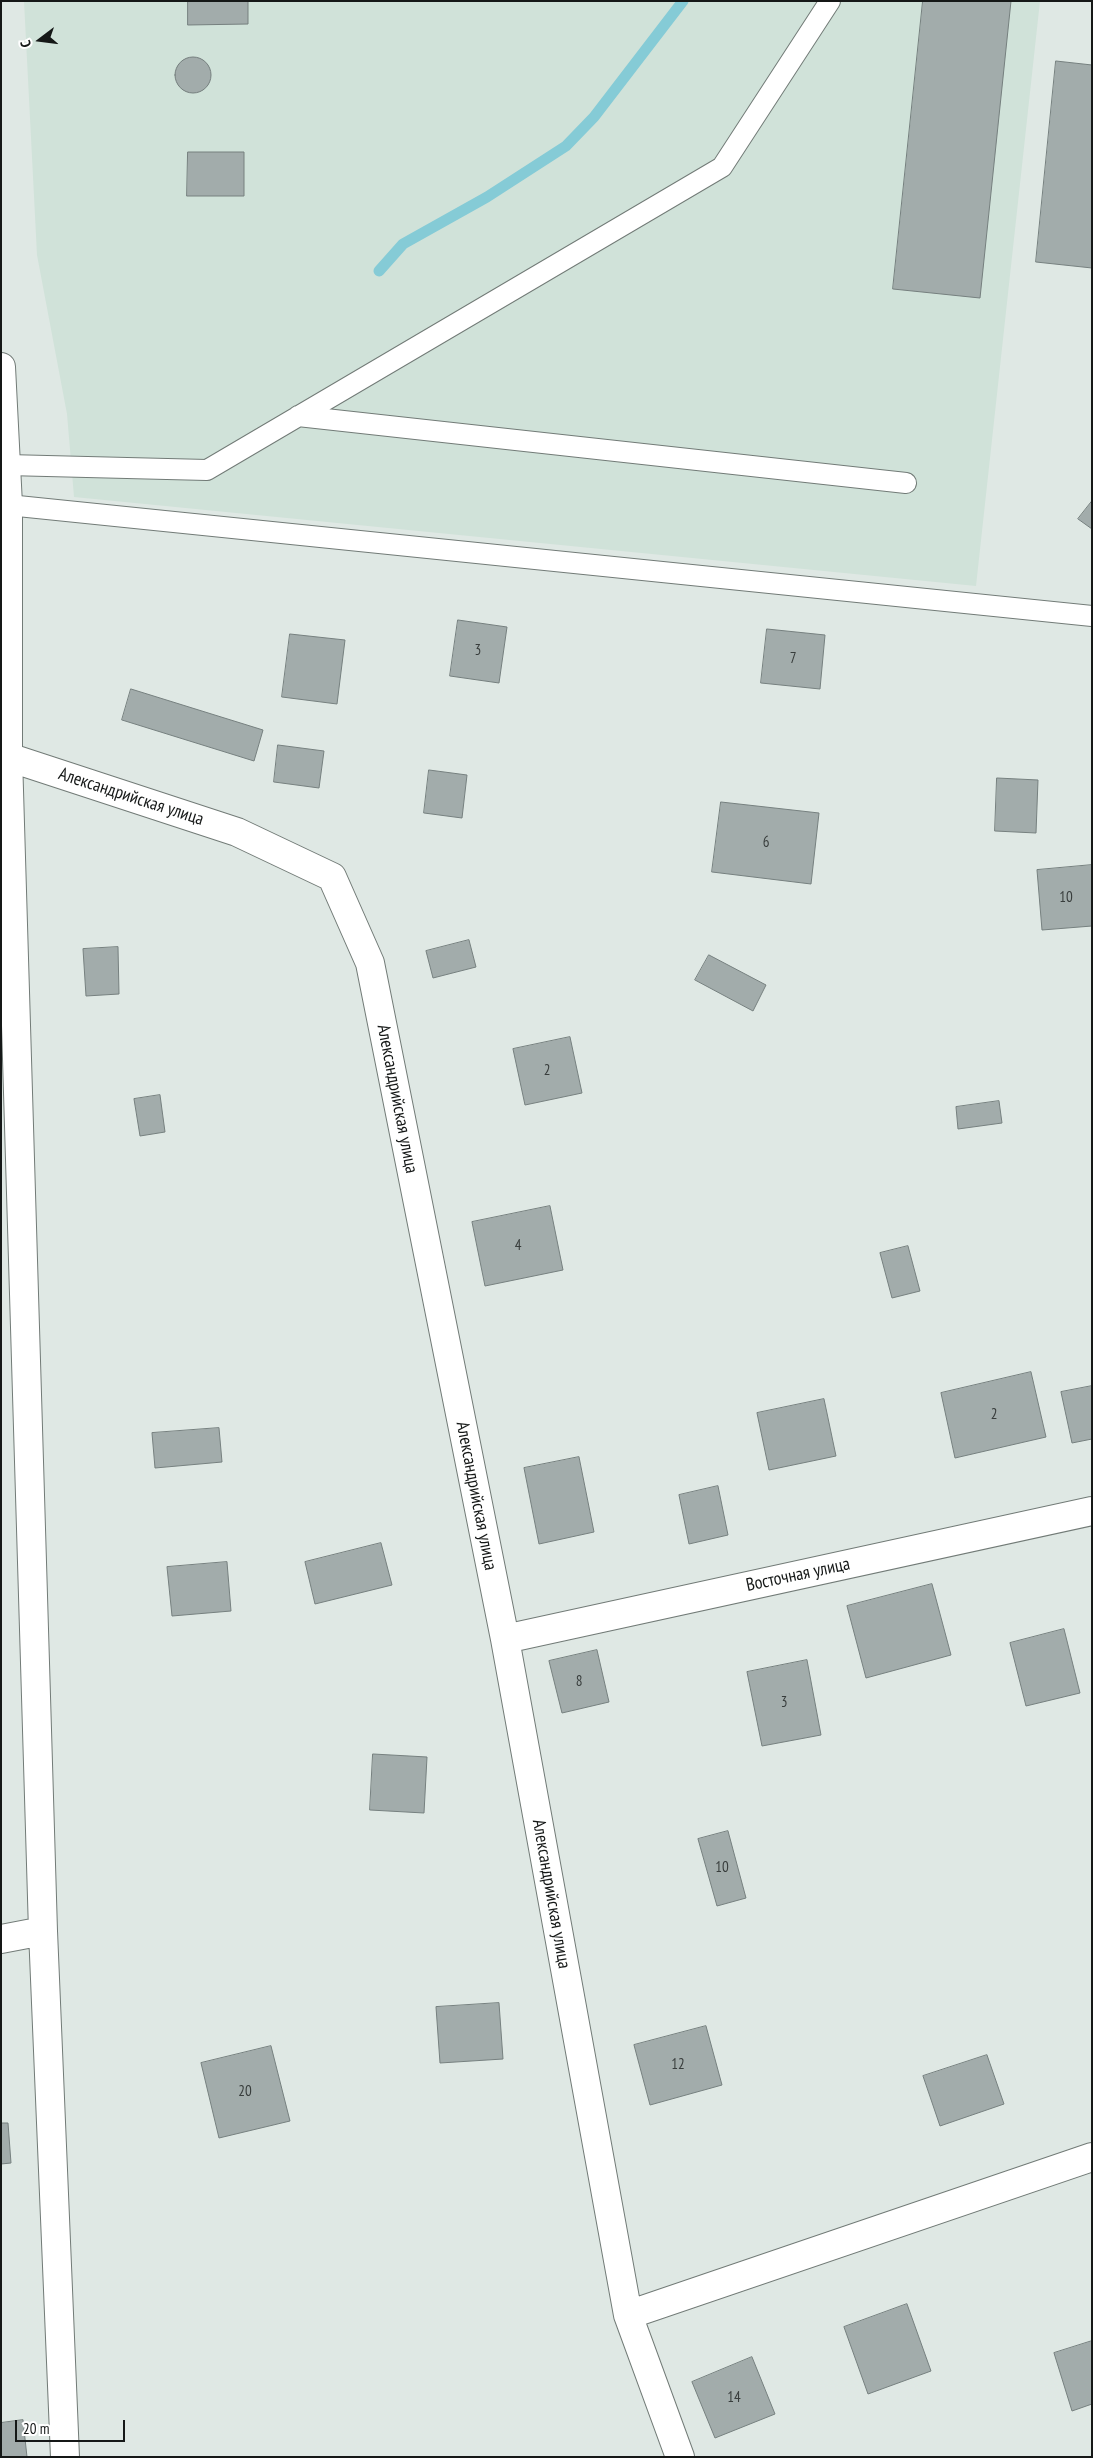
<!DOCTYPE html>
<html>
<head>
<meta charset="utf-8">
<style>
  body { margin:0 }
  #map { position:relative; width:1093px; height:2458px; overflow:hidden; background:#dfe8e4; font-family:"PT Sans Narrow",sans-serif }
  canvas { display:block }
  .frame { position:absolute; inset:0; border:2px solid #151817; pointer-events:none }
  .north { position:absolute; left:15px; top:15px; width:50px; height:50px; -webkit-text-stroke:4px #fff; paint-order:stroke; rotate:255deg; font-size:14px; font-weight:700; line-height:20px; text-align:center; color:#151817 }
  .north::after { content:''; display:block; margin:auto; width:18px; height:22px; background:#151817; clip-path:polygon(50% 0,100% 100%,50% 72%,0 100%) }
  .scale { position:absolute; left:15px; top:2420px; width:110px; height:22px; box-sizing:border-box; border:2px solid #151817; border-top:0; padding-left:6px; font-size:15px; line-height:18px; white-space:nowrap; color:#151817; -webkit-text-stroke:4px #fff; paint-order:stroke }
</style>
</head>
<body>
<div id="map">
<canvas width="1093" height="2458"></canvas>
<div class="frame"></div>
<div class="north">С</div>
<div class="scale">20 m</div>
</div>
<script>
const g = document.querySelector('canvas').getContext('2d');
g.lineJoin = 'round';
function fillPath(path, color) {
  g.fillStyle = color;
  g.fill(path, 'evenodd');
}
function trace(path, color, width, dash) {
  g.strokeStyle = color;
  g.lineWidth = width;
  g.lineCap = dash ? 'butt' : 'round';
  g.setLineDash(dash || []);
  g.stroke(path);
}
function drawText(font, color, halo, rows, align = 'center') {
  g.font = font + ' "PT Sans Narrow",sans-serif';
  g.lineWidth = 4;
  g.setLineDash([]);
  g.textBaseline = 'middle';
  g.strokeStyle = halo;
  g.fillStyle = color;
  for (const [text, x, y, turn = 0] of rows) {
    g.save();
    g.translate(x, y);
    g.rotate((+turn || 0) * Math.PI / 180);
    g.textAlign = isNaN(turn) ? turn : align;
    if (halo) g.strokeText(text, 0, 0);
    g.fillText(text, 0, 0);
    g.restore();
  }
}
const built = new Path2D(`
  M24 1H1040L976 586 74 497 67 414 37 255Z`);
const stream = new Path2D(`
  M379 271 403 244 487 197 566 146 594 117 683 1`);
const building = new Path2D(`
  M188 1H248V24L188 25Z
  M923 1H1011L980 298 893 289Z
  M175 75a18 18 0 1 1 36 0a18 18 0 1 1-36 0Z
  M1056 61 1092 65V268L1036 262Z
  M188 152H244V196H187Z
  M1092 501V529L1078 519Z
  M458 620 507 627 499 683 450 676Z
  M767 629 825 635 820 689 761 683Z
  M290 634 345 640 337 704 282 697Z
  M131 689 263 730 254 761 122 720Z
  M278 745 324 751 319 788 274 782Z
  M429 770 467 775 462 818 424 813Z
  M997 778 1038 780 1036 833 995 831Z
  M721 802 819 813 811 884 712 872Z
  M1092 865V926L1042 930 1037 870Z
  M469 940 476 967 433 978 426 951Z
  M118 947 119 994 86 996 83 949Z
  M709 955 766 985 753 1011 695 980Z
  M570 1037 582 1093 525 1105 513 1049Z
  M160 1095 165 1132 140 1136 134 1099Z
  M999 1101 1002 1123 958 1129 956 1107Z
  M550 1206 563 1270 485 1286 472 1222Z
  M908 1246 920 1291 892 1298 880 1253Z
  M1031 1372 1046 1437 955 1458 941 1393Z
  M1092 1386V1439L1072 1443 1061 1392Z
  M824 1399 836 1456 769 1470 757 1413Z
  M219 1428 222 1462 155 1468 152 1433Z
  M579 1457 594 1532 539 1544 524 1468Z
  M718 1486 728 1535 689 1544 679 1495Z
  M381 1543 392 1585 315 1604 305 1562Z
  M227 1562 231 1611 172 1616 167 1567Z
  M932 1584 951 1655 866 1678 847 1606Z
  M1064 1629 1080 1693 1026 1706 1010 1643Z
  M597 1650 609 1702 562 1713 549 1661Z
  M807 1660 821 1735 762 1746 747 1672Z
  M373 1754 427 1757 424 1813 370 1810Z
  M728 1831 746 1898 717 1906 698 1839Z
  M499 2003 503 2059 440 2063 436 2007Z
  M706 2026 722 2085 650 2105 634 2045Z
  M271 2046 290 2121 219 2138 201 2063Z
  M987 2055 1004 2104 940 2126 923 2076Z
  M1 2123H8L11 2163 1 2164Z
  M907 2304 931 2371 868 2394 844 2327Z
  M1092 2341V2404L1072 2411 1054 2353Z
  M752 2357 775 2414 715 2438 692 2382Z
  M23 2420 27 2457H1V2423Z`);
const service = new Path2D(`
  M298 416 906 483
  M7 465 207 470 722 167 830 1
  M1 502 8 505 1092 616`);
const minor = new Path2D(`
  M1 367 8 505V757L43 1931 65 2457
  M8 757 237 832 332 877 370 963 505 1639 628 2315 680 2457
  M505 1639 1092 1511
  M1 1939 43 1931
  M628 2315 1092 2157`);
const numberNames = [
  ["3",478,651],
  ["7",793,659],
  ["6",766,843],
  ["10",1066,898],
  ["2",547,1071],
  ["4",518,1246],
  ["2",994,1415],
  ["8",579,1682],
  ["3",784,1703],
  ["10",722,1868],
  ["12",678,2065],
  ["20",245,2092],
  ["14",734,2398]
];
const streetNames = [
  ["Александрийская улица",131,797,18],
  ["Александрийская улица",397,1099,79],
  ["Александрийская улица",476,1496,79],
  ["Восточная улица",798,1575,-12],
  ["Александрийская улица",551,1894,80]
];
fillPath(built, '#d0e2d9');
trace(stream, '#85cbd6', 11);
fillPath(building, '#a2acab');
trace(building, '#76807f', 1);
trace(service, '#727b77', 22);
trace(minor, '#727b77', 30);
trace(service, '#fff', 20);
trace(minor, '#fff', 28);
drawText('15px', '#383d3c', null, numberNames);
drawText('18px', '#151817', '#fff', streetNames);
</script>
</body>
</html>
